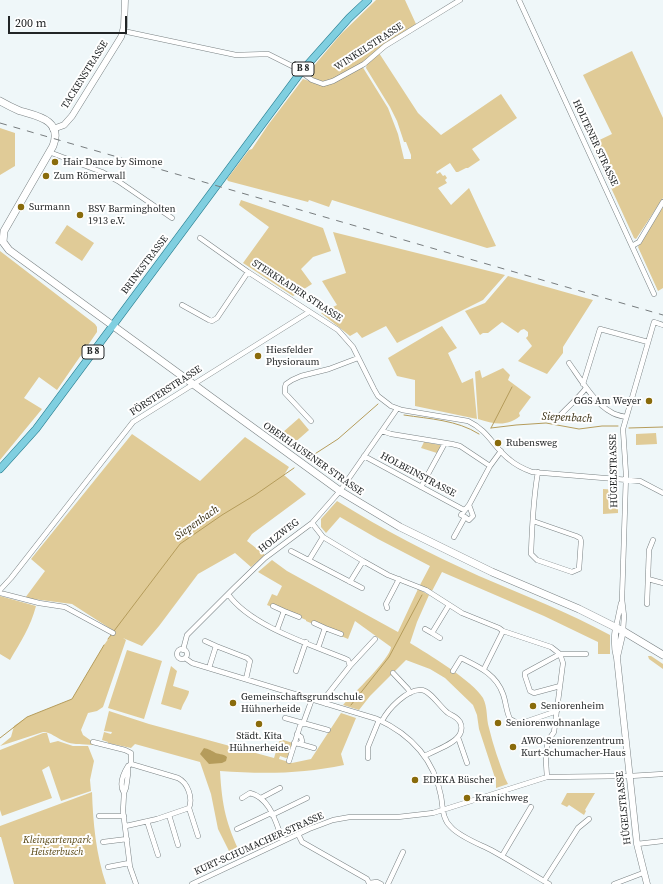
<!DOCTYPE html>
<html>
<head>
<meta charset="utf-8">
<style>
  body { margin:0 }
  #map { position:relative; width:663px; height:884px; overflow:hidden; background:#eff7f9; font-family:"Source Serif 4",serif }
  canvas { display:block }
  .scale { position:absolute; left:8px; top:16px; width:119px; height:18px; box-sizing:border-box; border:2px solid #222526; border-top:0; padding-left:5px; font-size:12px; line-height:14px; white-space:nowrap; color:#222526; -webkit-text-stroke:3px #fff; paint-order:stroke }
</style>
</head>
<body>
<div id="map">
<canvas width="663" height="884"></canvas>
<div class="scale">200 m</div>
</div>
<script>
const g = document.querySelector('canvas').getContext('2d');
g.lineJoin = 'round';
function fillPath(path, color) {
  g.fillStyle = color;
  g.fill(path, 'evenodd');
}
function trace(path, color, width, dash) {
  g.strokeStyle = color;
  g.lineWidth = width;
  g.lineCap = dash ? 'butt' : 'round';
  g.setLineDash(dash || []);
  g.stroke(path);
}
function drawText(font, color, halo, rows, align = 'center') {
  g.font = font + ' "Source Serif 4",serif';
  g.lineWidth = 4;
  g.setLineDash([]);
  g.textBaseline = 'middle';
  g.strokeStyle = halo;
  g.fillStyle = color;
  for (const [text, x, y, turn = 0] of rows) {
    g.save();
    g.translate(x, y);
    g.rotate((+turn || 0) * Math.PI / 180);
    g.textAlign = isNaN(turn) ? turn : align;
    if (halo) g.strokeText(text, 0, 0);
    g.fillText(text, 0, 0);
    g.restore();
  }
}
const green = new Path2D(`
  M376 0H405L416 24 360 65 335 79 326 82H320L306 75 341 34Z
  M632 51 663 118V198L636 239 634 238 591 144 612 134 583 75Z
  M379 53 418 113 441 135 501 94 517 118 472 149 480 160 468 168H466L458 172H456L450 163 436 172 437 174 440 172 443 176 445 175 447 178 445 180 447 183 438 188 451 205 469 188 496 246 487 248 332 200 329 207 309 200 308 202 228 181 227 179 249 150 252 149 268 125 303 79 322 85 362 66 388 108 398 134 404 159H411V155L406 142H404L397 121 390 107 366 68 367 64Z
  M0 128 15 133V166L0 175Z
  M241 200 323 228 331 251 313 257 301 269 312 284 293 296 243 263 269 227 239 205Z
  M663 207V288L658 291 638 247Z
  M67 225 94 243 82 261 55 243Z
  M333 232 505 275 483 300 397 343 386 326 362 338 357 332 350 336 321 313 337 305 322 281 346 273Z
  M0 251 95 324 97 327V332L57 390 39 377 24 398 42 409 0 460Z
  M508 276 593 300 563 347V353L547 374 518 361 532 346 526 338 528 336V332L524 329 521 330 518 333 502 322 488 333H483L480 335 465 311 485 303Z
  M442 326 457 348 448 353 462 383 473 378 477 419 415 406V380L397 376 388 358Z
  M503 368 510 375 508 380 531 397 519 413 520 416C507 427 494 424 478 419L475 372 480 370 482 378Z
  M299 418 309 430 292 445 282 433Z
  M656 433 657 444 636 445V434Z
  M132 434 200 481 245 437 289 467 284 475 306 494 252 534 247 541 265 555 251 567 235 553 198 574 159 626 142 646 123 638 126 640 103 707 97 711 88 713 81 730 83 735 93 742V745C83 744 72 745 64 741 56 738 51 732 43 732L0 746 11 737 14 726 27 717 72 699 104 645 114 631 72 604 25 598 45 571 31 559Z
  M424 442 440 445V448L437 453 421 448Z
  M603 489 618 490V513L603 514Z
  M337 501C382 529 430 554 479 576 523 595 568 612 610 635V654H598V642L544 616 442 572 432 591 420 585 430 566 378 539 340 517 326 533 321 527V519Z
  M272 560 287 571 398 632 418 589 429 595 417 622 410 643C428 654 473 681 483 698 488 708 486 718 489 728 493 745 499 762 505 778L508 784 496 788V781L479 729 477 715 473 705 445 678 430 669 406 660 370 696 359 710 343 705C352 695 391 658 391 647L355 621 348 639 306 621V620L273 605 272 607 267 605 272 594 277 596 282 586 258 572Z
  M0 596 36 606C31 626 20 643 10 660L0 654Z
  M127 650 162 661 144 719 108 708Z
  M648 656H651L663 664V669L649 659Z
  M171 666 177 671 173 686 189 691C189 696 183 703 181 710L161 704Z
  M109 711 149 724 274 758 280 739 293 743 288 757 286 758 280 756 279 759 292 763 311 759 341 713 356 718 341 754 344 765C302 774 262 774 220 771 222 806 226 824 241 855L233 859 218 829 211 794 200 762 135 744 131 748 108 743V742L102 740 104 732 111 734 112 732 104 731Z
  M43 733H47L50 743 58 741 73 746H88L94 761 90 780 91 791 61 801 49 766 42 770 52 798 2 816 0 810V750Z
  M92 792C93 823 96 854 106 884H14L1 837H0V826Z
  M567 793H595L585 810 586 811 584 815 569 805 567 807 561 804Z`);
const water = new Path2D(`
  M204 748C209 749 210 750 214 752 218 755 223 753 227 757L226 761 222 763 209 764 200 754Z`);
const stream = new Path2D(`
  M404 415C430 419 457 420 479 434
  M491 428 516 425 546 423 579 429 602 426H618
  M491 428 512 387
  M629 428 663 427
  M307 459 338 439 378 404
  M114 631 180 544 222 515 255 495 294 468
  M108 639 111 635
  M351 705 389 657 422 595
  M0 738 27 717 72 699 104 645`);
const minor = new Path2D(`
  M519 0 654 294
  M123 31 236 55 268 54 296 68 312 80 323 84 333 81 364 64 385 46 460 0
  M49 152 102 172 118 181 172 218
  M200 238 248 272 338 330 353 347 374 389 378 396 391 406 402 410 468 421C489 431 493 447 510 460 517 466 524 469 532 472L640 481 663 493
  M632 246 639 242 663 202
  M182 305 209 320 212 321 217 318 248 272
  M569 363C579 377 595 404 611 412 615 415 621 416 626 417
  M583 384 600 329 648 342
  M556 420C565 409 577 400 586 388
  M311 421 285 393V387L286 384 292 380 301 376 329 369 358 358
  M382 431 391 434 452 444 460 446 490 466
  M364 456 464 510
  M421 487 445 443
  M465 517 469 520 473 516 469 505
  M533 521 576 536 580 538 581 541 579 569 572 572 537 560 531 554C532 527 533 499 538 472
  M312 523 323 537 363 561 388 575 426 590 462 613 499 628 503 631 551 647 560 654 563 663 554 732C543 746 546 760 547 777
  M454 537 465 517 461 515 469 505 490 466 501 451
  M291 551 362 588
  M309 560 323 537
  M648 579 663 583
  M350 582 363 561
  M0 590 11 578 133 422 309 312
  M0 593 39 603 65 607 113 633
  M228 594C250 626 312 645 348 660L350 666 328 694 326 704
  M647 604 649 550 653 540
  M273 606 284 611
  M387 608 386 604 399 579
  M314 623 325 628
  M616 627 621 603
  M425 629 432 633
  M277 630 284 611 299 617
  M623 631 624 616 622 599 626 475 623 429 654 322 663 325
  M440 638 432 633 449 605
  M205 641 216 646
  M318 648 325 628 341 634
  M177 654a5 5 0 1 1 10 0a5 5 0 1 1-10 0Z
  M183 650 187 635 234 588 265 558 312 523 340 491 397 409
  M185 658 192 663 377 719C410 734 434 759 441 796 443 807 442 819 451 827 460 837 479 844 491 850 511 861 530 873 549 884
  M350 666 375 639
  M209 668 216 646 247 658 250 661 246 679
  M484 669 503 631
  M296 671 306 642
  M453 671 461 658C479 667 496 674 503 694 506 702 506 711 510 719L519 724 557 711
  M393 673 408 689 410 693
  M560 686 534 693 530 691 525 676V673L560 654H586
  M285 718 328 730
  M382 721C388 709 407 689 421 690 430 690 440 707 448 713 453 716 457 717 460 722 462 726 462 730 460 734 455 744 434 751 424 756
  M458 738 459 740 467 763
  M93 742 125 750 131 753V764L128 766V774L126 788 124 793 123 811 130 867 136 884
  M294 743 300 744 302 741 301 737 297 734
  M300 744 314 748
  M368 758V747L379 720
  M289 761 300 726 304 721 312 699
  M124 793C119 785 123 774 128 766
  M242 798 250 793C271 798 276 824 283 841
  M261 798 280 788
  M189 808 198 836
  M169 815 178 845
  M272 815 307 798
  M99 816H124
  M147 821 158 855
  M126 826 157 819 189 808C193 798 188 783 178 778L131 764
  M237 829 271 813
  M298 834 302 842 367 879 369 883
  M103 842 127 839
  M637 844 663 841
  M502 856 531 807
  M108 867 129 863
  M544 881 578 828 589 819
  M369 883 377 882 381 884
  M192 884 309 829 333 820 350 817H398L433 813 547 777 630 776 663 774
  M388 884 403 852
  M614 884 643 873`);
const tertiary = new Path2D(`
  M53 129 64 125 72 116 121 37 124 27 125 0
  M616 627C614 639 614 647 617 658L637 844 647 884
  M617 657 623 631`);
const secondary = new Path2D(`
  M0 101C7 105 13 108 20 111 37 116 63 120 53 146L4 231 3 242 9 250 340 491 400 527 492 572 579 609 623 631 663 655`);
const primary = new Path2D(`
  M0 469 36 429 301 72 349 18 368 0`);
const rail = new Path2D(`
  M0 123 663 315`);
const markers = [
  [55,162,4,"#896b0b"],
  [46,176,4,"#896b0b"],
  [21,207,4,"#896b0b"],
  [80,215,4,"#896b0b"],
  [258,356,4,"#896b0b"],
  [649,401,4,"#896b0b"],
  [498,443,4,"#896b0b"],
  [233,703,4,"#896b0b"],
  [533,706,4,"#896b0b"],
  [498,723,4,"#896b0b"],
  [259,724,4,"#896b0b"],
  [513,747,4,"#896b0b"],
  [415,780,4,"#896b0b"],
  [467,798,4,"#896b0b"]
];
const shields = [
  [303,69,22],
  [93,352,22]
];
const shieldNames = [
  ["B 8",303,69],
  ["B 8",93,352]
];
const streetNames = [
  ["WINKELSTRASSE",369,47,-33],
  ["TACKENSTRASSE",85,75,-58],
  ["HOLTENER STRASSE",595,143,65],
  ["BRINKSTRASSE",145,265,-53],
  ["STERKRADER STRASSE",297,291,33],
  ["FÖRSTERSTRASSE",166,391,-33],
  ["OBERHAUSENER STRASSE",313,459,35],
  ["HÜGELSTRASSE",614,471,-91],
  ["HOLBEINSTRASSE",418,475,28],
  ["HOLZWEG",279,536,-38],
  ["HÜGELSTRASSE",624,808,-96],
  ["KURT-SCHUMACHER-STRASSE",259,844,-24]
];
const poiNames = [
  ["Hair Dance by Simone",63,162],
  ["Zum Römerwall",54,176],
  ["Surmann",29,207],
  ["BSV Barmingholten",88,209],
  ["1913 e.V.",88,221],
  ["Hiesfelder",266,350],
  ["Physioraum",266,362],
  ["GGS Am Weyer",641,401,"right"],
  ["Rubensweg",506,443],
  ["Gemeinschaftsgrundschule",241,697],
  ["Hühnerheide",241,709],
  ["Seniorenheim",541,706],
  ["Seniorenwohnanlage",506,723],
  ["Städt. Kita",259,736,"center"],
  ["Hühnerheide",259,748,"center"],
  ["AWO-Seniorenzentrum",521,741],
  ["Kurt-Schumacher-Haus",521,753],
  ["EDEKA Büscher",423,780],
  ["Kranichweg",475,798]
];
const parkNames = [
  ["Kleingartenpark",57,840],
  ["Heisterbusch",57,852]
];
const waterNames = [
  ["Siepenbach",567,418,3],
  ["Siepenbach",197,523,-35]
];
fillPath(green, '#e0cb97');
fillPath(water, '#b59c5b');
trace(stream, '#b59c5b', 1);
trace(minor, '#7a8284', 5.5);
trace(tertiary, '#7a8284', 7);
trace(secondary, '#7a8284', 8);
trace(primary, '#287f91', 8);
trace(minor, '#fff', 4.5);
trace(tertiary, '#fff', 6);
trace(secondary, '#fff', 7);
trace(primary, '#80cfe0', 7);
trace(rail, '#777c7e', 1, [7, 7]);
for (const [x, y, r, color] of markers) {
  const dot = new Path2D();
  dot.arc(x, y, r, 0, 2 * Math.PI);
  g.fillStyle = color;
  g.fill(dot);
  trace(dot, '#fff', 1.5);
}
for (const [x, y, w] of shields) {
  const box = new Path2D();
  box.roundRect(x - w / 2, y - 7, w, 14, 3);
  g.fillStyle = '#fff';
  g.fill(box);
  trace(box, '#222526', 1);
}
drawText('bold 9px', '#222526', null, shieldNames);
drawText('10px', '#222526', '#fff', streetNames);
drawText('10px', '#222526', '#fff', poiNames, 'left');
drawText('italic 10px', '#574511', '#fff', parkNames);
drawText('italic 11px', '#352a0c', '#fff', waterNames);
</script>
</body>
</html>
